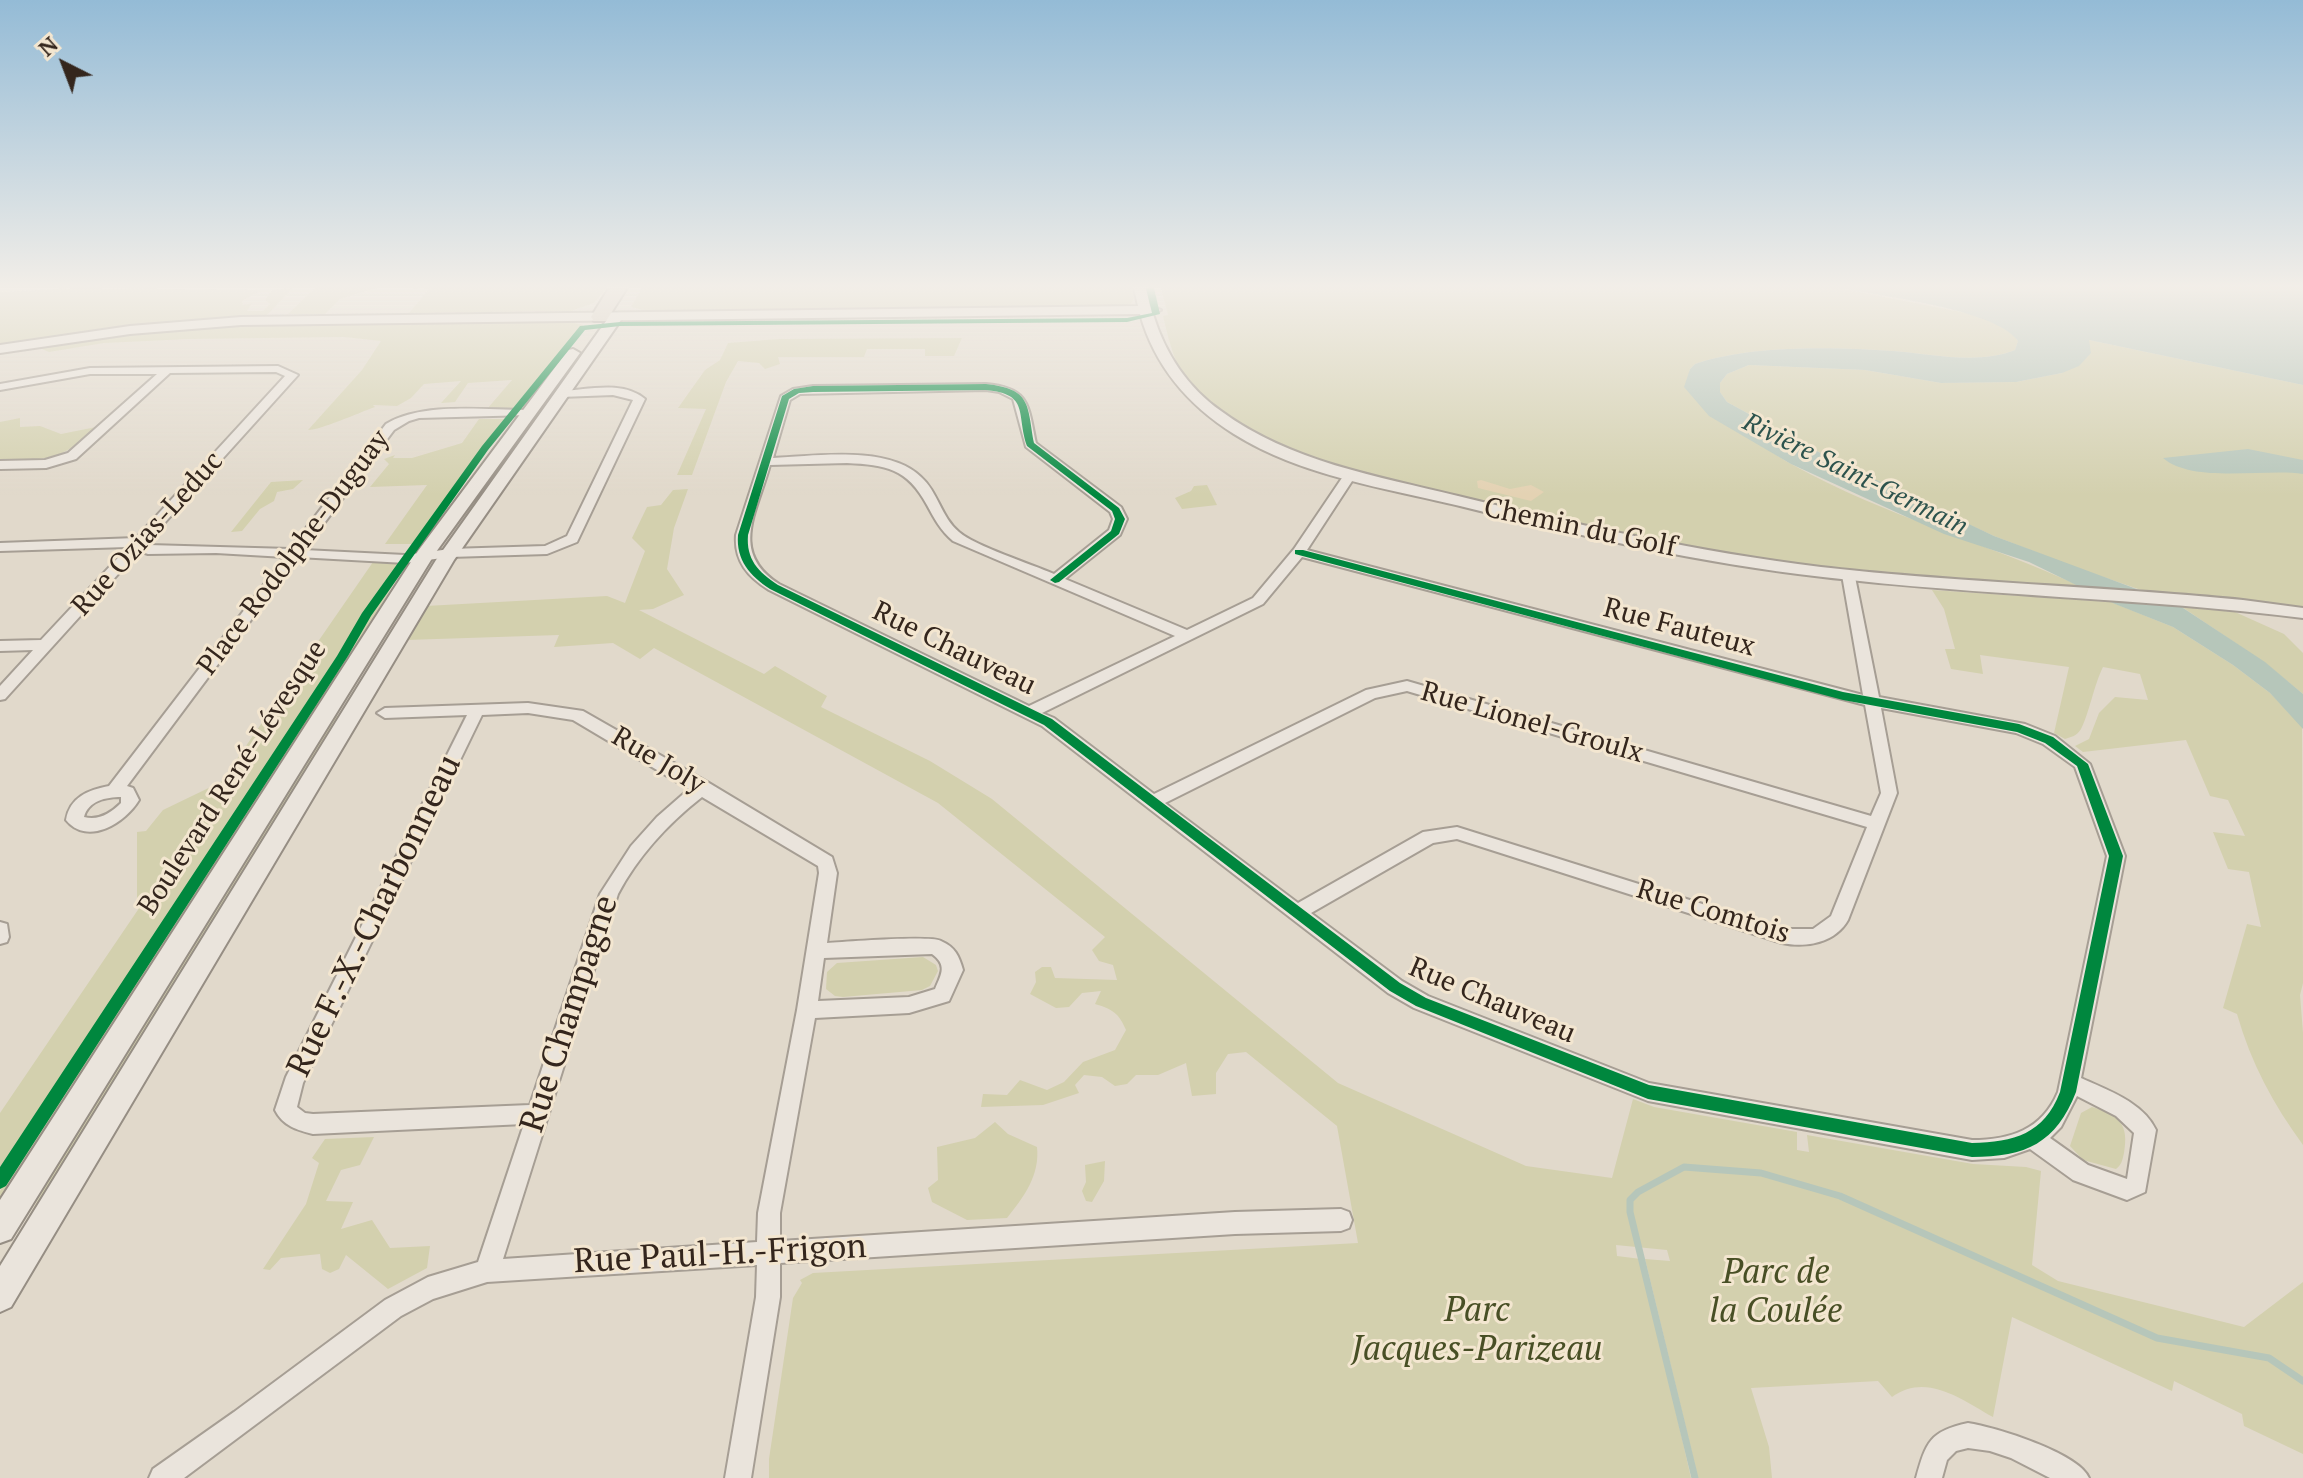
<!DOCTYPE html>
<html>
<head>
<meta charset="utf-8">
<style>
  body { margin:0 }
  #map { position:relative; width:2303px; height:1478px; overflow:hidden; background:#e1d9cb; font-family:"PT Serif",serif }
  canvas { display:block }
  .north { position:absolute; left:24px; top:24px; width:80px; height:80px; -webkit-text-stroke:6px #f3e6d0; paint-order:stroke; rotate:318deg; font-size:22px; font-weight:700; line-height:32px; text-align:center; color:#34261d }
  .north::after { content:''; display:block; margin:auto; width:28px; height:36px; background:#34261d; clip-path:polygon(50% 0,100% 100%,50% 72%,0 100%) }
</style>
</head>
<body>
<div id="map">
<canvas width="2303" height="1478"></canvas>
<div class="north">N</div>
</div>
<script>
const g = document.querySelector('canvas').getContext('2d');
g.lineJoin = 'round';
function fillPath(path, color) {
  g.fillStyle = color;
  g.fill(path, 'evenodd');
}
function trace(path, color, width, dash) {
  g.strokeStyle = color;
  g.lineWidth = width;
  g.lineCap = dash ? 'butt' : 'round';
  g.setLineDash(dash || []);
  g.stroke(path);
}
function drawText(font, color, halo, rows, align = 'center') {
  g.font = font + ' "PT Serif",serif';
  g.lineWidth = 6;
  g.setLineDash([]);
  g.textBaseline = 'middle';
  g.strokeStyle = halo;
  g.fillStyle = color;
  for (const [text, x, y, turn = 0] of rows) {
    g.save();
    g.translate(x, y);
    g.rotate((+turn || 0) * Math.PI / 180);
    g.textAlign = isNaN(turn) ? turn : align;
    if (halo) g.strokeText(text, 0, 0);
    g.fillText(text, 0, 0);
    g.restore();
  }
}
const green = new Path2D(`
  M75 288 262 290 242 301 243 305 252 303 247 311H263L270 304 265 300 272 290 293 288 267 315 127 325 0 344V292Z
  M315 288H377L340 299 325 314H288Z
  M411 288H607L594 303 571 311 409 313 429 289Z
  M642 288H1132L1134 298 1131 304 1120 307 647 311 631 307Z
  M1161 288H1839L1971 314 2001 325 2011 331 2018 341 2015 350C1977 365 1933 354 1893 351 1833 347 1751 345 1695 364L1690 369 1687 383C1721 410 1755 444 1793 465 1885 516 1987 543 2082 587 1975 580 1867 573 1761 558 1657 543 1555 520 1453 495 1364 473 1265 458 1197 392 1175 371 1170 344 1163 316L1168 315Z
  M570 322 583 325 513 408 487 409 512 380 468 383 455 402 441 403 461 381 424 384 411 398 397 406 373 405 375 407C358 413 321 430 308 430L362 370 381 341 344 337 189 339 104 343 49 352 40 348 136 334 237 326Z
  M962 338 954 356H925V349H867L864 357H778L780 364 765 369 759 363 738 361 726 382 692 475H677L706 409 678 408 705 370 720 360 728 343 779 339Z
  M2089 340 2303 385V607L2144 591 2077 568 1994 536 1927 505 1826 456 1727 402 1720 392V383L1727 374 1749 365 1865 370 1941 383 2016 382 2062 373Z
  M20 418V427L40 426 61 434 96 427C58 463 50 459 0 460V422Z
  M479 419H504L412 544H385L427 485 370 487 389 464 384 459 395 455 393 458H412L462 443Z
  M303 480 293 489 277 492 274 501 260 509 242 531 231 532 271 482Z
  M1207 485 1217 505 1182 509 1175 498 1191 491 1194 486Z
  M688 489 674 528 667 569 684 595 653 609 639 610 764 674 775 666 827 696 821 707 930 761 992 799 1338 1083 1526 1166 1612 1178 1633 1099 1654 1107 1797 1132V1150L1809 1152 1807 1135 1973 1164 2026 1167 2041 1171 2032 1265 2058 1281 2244 1327 2303 1282V1454L2244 1426 2242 1414 2174 1381 2172 1391 2012 1317 1993 1417C1961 1399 1926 1372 1892 1397L1878 1381 1751 1388 1769 1447 1772 1478H1698L1645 1259 1670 1261 1667 1250 1616 1245 1617 1256 1641 1259 1691 1478H769V1459L793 1298 802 1283 800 1280 813 1273 1358 1243 1337 1126 1246 1052 1228 1054 1216 1073V1094L1192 1096 1186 1063 1158 1075H1136L1127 1084 1115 1086 1102 1077 1084 1075 1075 1085 1079 1093 1043 1105 981 1107 983 1094 1007 1095 1020 1080 1047 1090 1064 1082 1083 1062 1115 1050 1126 1030C1119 1013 1112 1009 1095 1004L1101 991 1082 993 1069 1007 1056 1008 1030 994 1036 982 1035 972 1042 967H1051L1055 978 1117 980 1113 965 1099 961 1092 950 1105 937 938 803 654 648 640 659 613 643 554 647 559 635 406 640 426 606 607 596 625 603 645 551 632 538 647 507 661 505 673 490Z
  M373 562 399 563 0 1171V1113L148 895 137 898V832L146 831 163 810 221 782Z
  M404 568 313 713H306L397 576Z
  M1932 590 2111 602 2173 627 2233 665 2270 693 2302 726 2303 983 2300 995 2303 1033V1145C2273 1104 2251 1063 2237 1014L2223 1008 2247 924 2261 927 2249 872 2228 869 2213 832 2245 836 2228 800 2210 796 2186 740 2083 752 2075 746 2089 739 2099 713 2115 697 2148 700 2140 674 2103 667C2094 685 2089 714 2081 729 2077 736 2071 737 2065 739L2054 733 2069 667 1980 655 1983 674 1951 669 1945 649H1955L1944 609Z
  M2182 607 2235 612 2284 634 2303 653V694L2265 663Z
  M330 716H340L36 1215 29 1216 79 1124Z
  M304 717H310L0 1204V1191Z
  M923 957 936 965 938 971 930 986 922 990 843 997 835 996 826 989 827 972 837 963Z
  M2092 1107C2120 1115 2129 1125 2124 1153 2122 1161 2122 1164 2116 1169L2083 1160 2070 1146 2081 1113Z
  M995 1122 1008 1134 1037 1147C1040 1175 1024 1197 1007 1218L967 1220 932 1202 928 1188 938 1180 937 1147 975 1138Z
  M374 1137 360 1165 341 1170 326 1201 353 1202 341 1229 372 1220 390 1248 430 1246 427 1268 388 1289 346 1255 339 1269 330 1273 322 1269 320 1254 281 1258 270 1270 263 1269 306 1204 319 1163 312 1158 325 1139Z
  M1105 1161 1104 1181 1092 1202 1086 1201 1082 1191 1086 1182 1085 1165Z`);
const sand = new Path2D(`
  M1481 480 1510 489 1531 485 1544 492 1531 501 1478 488 1477 481Z`);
const water = new Path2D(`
  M1839 288H2303V385L2089 340 2091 353 2079 366 2062 373 2016 382 1941 383 1865 370 1749 365 1727 374 1720 383V392L1727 402 1826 456 1994 536 2177 604 2265 662 2303 694V729L2270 693 2233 665 2173 627 2115 604 2029 562 1944 534 1791 464 1709 416 1684 387 1690 369 1695 364C1751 345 1833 347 1893 351 1933 354 1977 365 2015 350L2018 341C1996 309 1879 296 1839 288Z
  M2248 449 2303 460V474C2266 468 2193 484 2163 458Z`);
const stream = new Path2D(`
  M1695 1478 1630 1212V1200L1638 1192 1684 1167 1761 1173 1840 1196 2157 1338 2269 1358 2303 1381`);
const minor = new Path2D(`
  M278 366 298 375 150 539 152 542 149 545 290 549 386 424C423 402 483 410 526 410L532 413 530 415 419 418 409 421 394 430 304 550 405 555 450 549 545 546 567 536 633 400 613 395 561 397 555 394 561 391C587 390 623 380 645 399L577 542 547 554 450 557 405 563 298 557 127 786 133 788 139 800C126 822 88 847 66 820 70 797 88 790 109 786L285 557 216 553 148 554 139 551 5 699 0 700V686L33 650 0 651V641L41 640 128 547 0 551V543L136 538 285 376 276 372 170 373 76 459 46 468 0 469V461L45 460 68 453 157 374H90L0 390V384L90 368ZM121 797V803C111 813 99 821 84 817 88 801 106 797 121 797Z
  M986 384C1030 388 1028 405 1036 443L1121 507 1127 519 1120 535 1065 579 1187 630 1253 598 1294 549 1346 472 1350 471 1356 475 1307 550 1863 695 1842 575 1844 572H1854L1879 697 2025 724 2055 736 2090 764 2125 856 2081 1078C2107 1090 2143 1102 2156 1130L2145 1192 2127 1200 2073 1180 2030 1149 2004 1158 1972 1160 1648 1101 1414 1008 1388 993 1042 726 769 590C748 577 734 561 736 535L781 396 793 389 813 386ZM986 390 999 392 1013 399 1026 447 1110 512 1113 519 1109 530 1054 574C1031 564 975 546 959 532 941 517 938 492 921 477 889 445 815 456 773 458L790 400 800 394ZM847 463C886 465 907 468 927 505 934 518 941 531 953 541L1175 636 1029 706 779 584C729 552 757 512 770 465ZM1302 557 1865 705 1881 793 1871 816 1407 681 1366 690 1154 794 1054 718 1042 713 1263 604ZM1407 691 1867 827 1831 916 1813 929H1782L1457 827 1423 832 1298 903 1165 803 1375 698ZM1881 708 2016 733 2043 744 2075 767 2107 856 2058 1092C2042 1130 2010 1140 1972 1140L1649 1083 1428 996 1402 981 1311 913 1433 843 1457 839 1782 943C1806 948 1835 943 1848 920L1897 793ZM2077 1096 2116 1116 2134 1133 2127 1179 2088 1165 2050 1138 2061 1127Z
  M528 703 583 711 709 783 832 857 837 873 827 943C845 942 930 935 941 941 955 947 959 956 963 970L949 1001 909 1013 815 1018 780 1213V1241L1235 1212 1341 1209 1349 1212 1352 1220 1349 1228 1341 1231 1235 1234 780 1263V1297L751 1478H725L756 1297 757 1265 487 1282 433 1299 401 1316 184 1478H149L153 1469 234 1412 385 1300 428 1277 478 1262 524 1124 313 1134C297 1130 283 1126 275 1110L286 1077 467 715 385 718 377 713 385 708ZM528 713 573 720 689 789 657 817 631 846 600 894 530 1105 313 1114 305 1113 297 1107 303 1083 482 715ZM702 797 818 866 819 873 797 1010 758 1213 757 1242 503 1259 618 894C638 856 669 823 702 797ZM932 954C947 965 942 973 935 989L909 997 818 1001 824 958Z
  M0 922 7 924 9 937 7 942 0 944Z
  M1968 1423C1995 1427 2079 1453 2089 1478H2050L2011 1458 1990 1451 1968 1448 1956 1451 1947 1460 1942 1478H1916C1926 1442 1930 1431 1968 1423Z`);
const tertiary = new Path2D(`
  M1134 288H1146L1150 306 1161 310 1153 314C1165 353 1187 387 1221 411 1290 462 1377 476 1458 496 1578 525 1698 552 1821 567 1961 583 2103 586 2243 600L2303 608V618C2143 598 1982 596 1823 577 1700 563 1580 536 1460 506 1385 488 1301 476 1234 434 1188 405 1155 367 1140 314L241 325 130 334 0 353V345L130 326 241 317 1138 306Z`);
const secondary = new Path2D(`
  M616 313 623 317 454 560 11 1307 0 1312V1266L436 560 611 314Z
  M573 349 580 353 436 552 11 1239 0 1243V1200L418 551 568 350Z`);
const motorway = new Path2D(`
  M609 288H627L606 321H594L591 317Z`);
const cycleway = new Path2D(`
  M1146 288H1154L1160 314 1127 322 620 326 585 330 488 450 371 616 348 656 6 1186 0 1189V1167L337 656 362 613 482 446 580 326 620 322 1127 318 1152 313Z
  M986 384C1032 389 1027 405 1034 443L1119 508 1125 519 1119 534 1059 582 1055 583 1050 580 1111 531 1115 519 1112 511 1027 446C1016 414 1030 394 986 390L813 392 799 393 789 399 748 535C746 559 758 572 778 585L1052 719 1400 983 1426 998 1649 1085 1972 1143C2014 1142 2044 1134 2060 1092L2109 856 2077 766 2045 743 2017 732 1843 700 1295 554V550H1303L1843 692 2019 724 2053 737 2088 764 2123 856 2076 1092C2056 1143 2026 1157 1972 1157L1648 1099 1416 1006 1390 991 1044 725 770 589C750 576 736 560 738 535L782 396 794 389 813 386Z`);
const farWaternames = [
  ["Rivière Saint-Germain",1855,475,26]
];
const streetNames = [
  ["Chemin du Golf",1580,528,12],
  ["Rue Ozias-Leduc",148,534,-48],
  ["Place Rodolphe-Duguay",294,553,-53],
  ["Rue Fauteux",1679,628,15],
  ["Rue Chauveau",954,649,26],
  ["Rue Lionel-Groulx",1532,723,16],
  ["Rue Joly",658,761,31],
  ["Boulevard René-Lévesque",233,778,-57],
  ["Rue Comtois",1713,912,17],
  ["Rue Chauveau",1492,1001,23]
];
const nearStreetnames = [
  ["Rue F.-X.-Charbonneau",375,916,-64],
  ["Rue Champagne",570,1014,-72],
  ["Rue Paul-H.-Frigon",720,1255,-3]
];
const nearParknames = [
  ["Parc de",1776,1273],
  ["la Coulée",1776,1312],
  ["Parc",1477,1311],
  ["Jacques-Parizeau",1477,1350]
];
fillPath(green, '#d3d0ae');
fillPath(sand, '#e4d2b3');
fillPath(water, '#b6c6ba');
trace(stream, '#b6c6ba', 7);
trace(minor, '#a69e94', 4);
trace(tertiary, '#a69e94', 4);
trace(secondary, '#968e84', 4);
trace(motorway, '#8c847b', 4);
fillPath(minor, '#eae4dc');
fillPath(tertiary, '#eae4dc');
fillPath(secondary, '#eae4dc');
fillPath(motorway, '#d4c9bc');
fillPath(cycleway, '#00873e');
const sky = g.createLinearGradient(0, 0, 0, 495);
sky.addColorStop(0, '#94bbd6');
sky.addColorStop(0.58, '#f2eee8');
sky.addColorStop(1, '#f2eee800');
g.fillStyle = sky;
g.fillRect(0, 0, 2303, 495);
drawText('italic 26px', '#2d534d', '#f3e6d0', farWaternames);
drawText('28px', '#34261d', '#f3e6d0', streetNames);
drawText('34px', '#34261d', '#f3e6d0', nearStreetnames);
drawText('italic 34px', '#484f25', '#f3e6d0', nearParknames);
</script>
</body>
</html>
